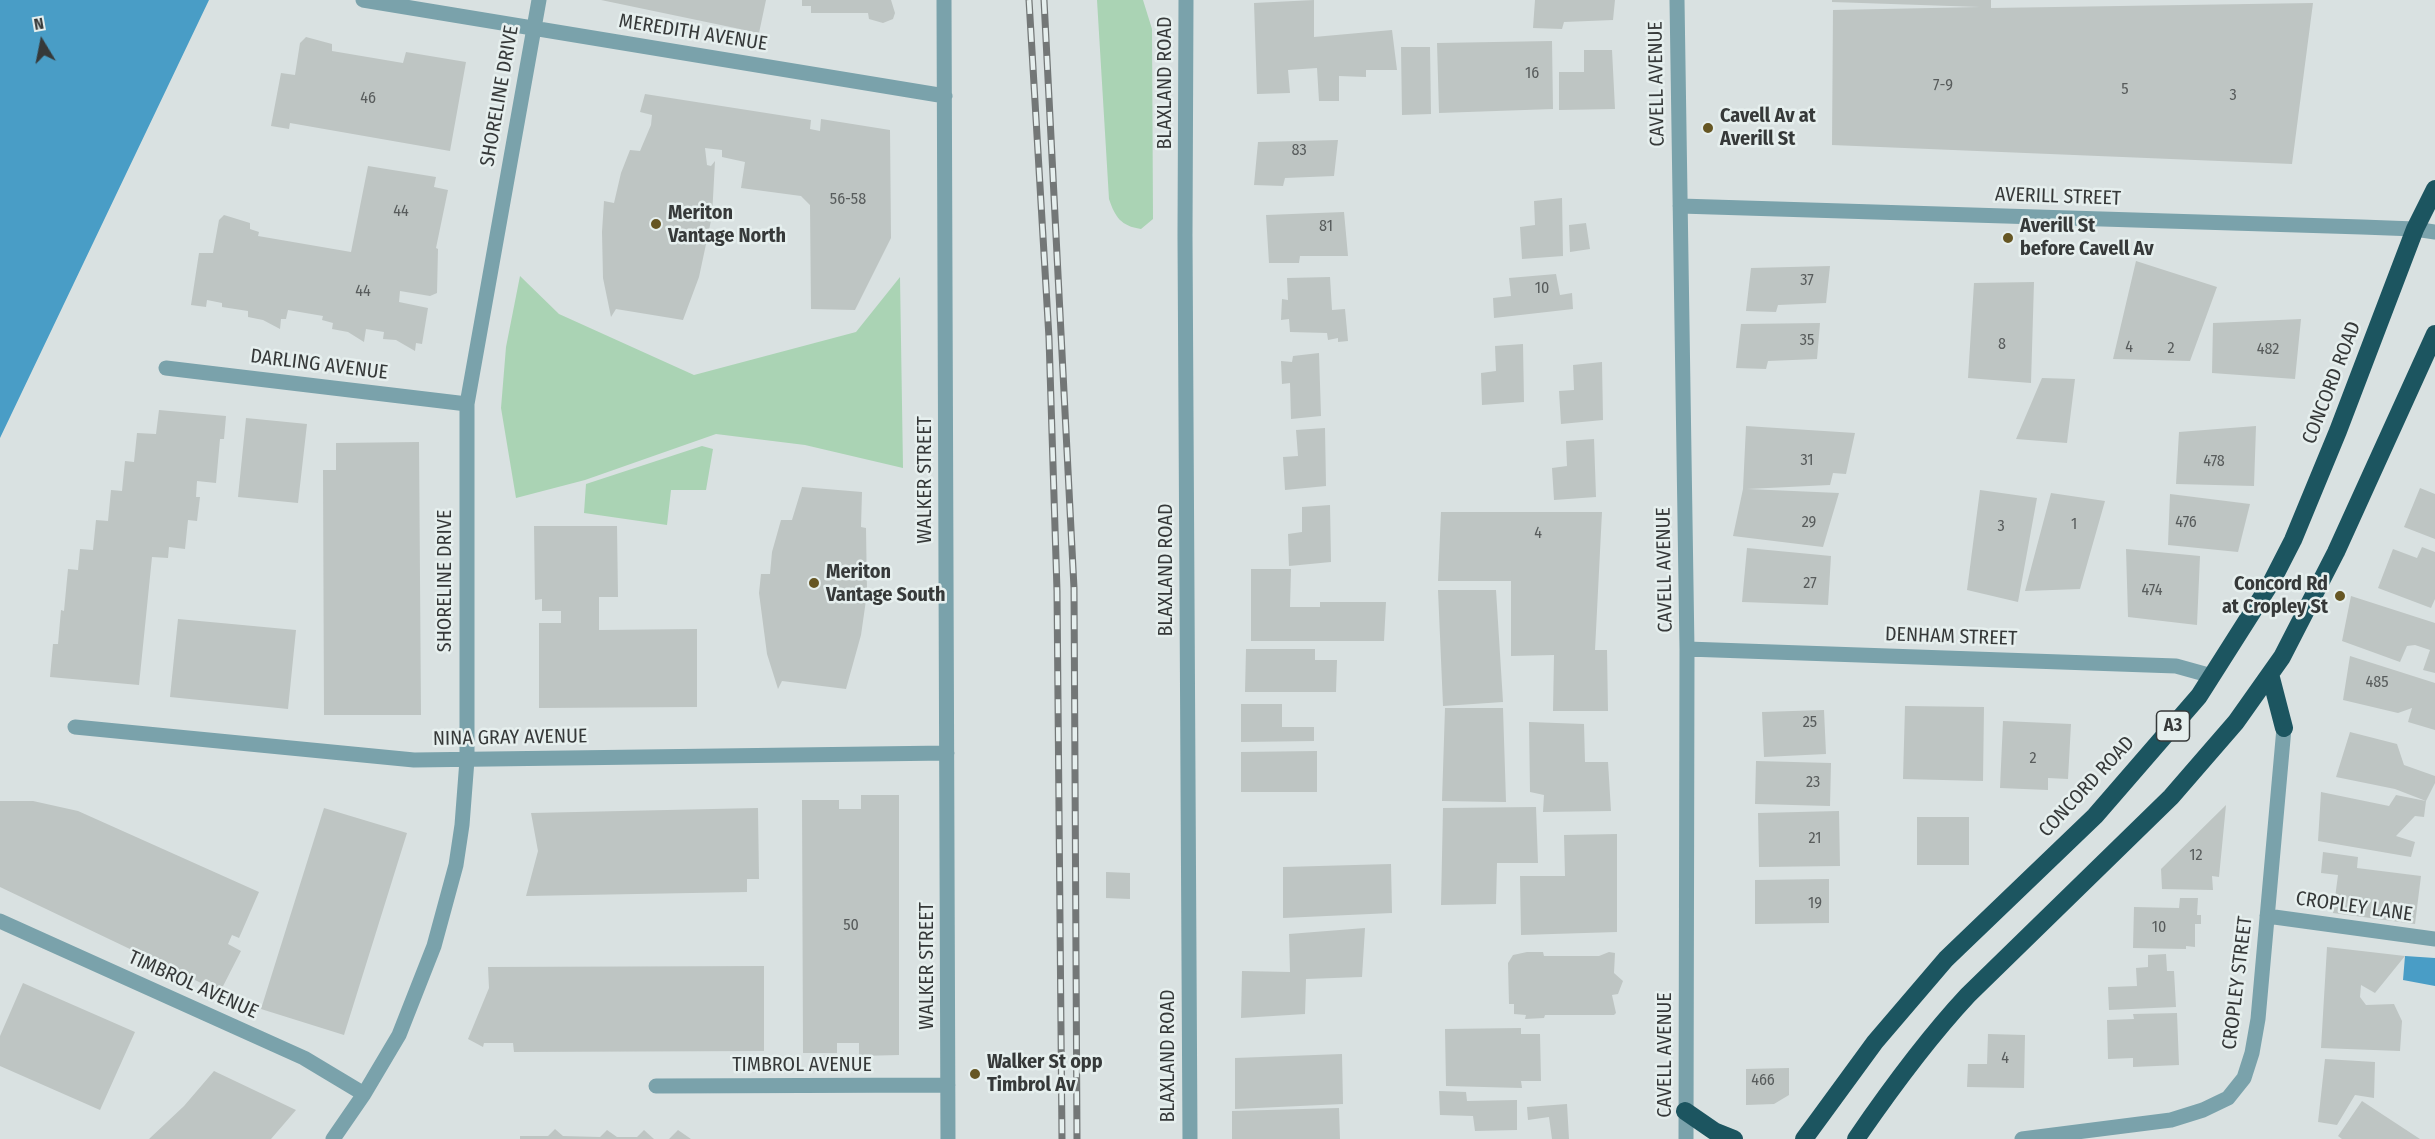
<!DOCTYPE html>
<html>
<head>
<meta charset="utf-8">
<style>
  body { margin:0 }
  #map { position:relative; width:2435px; height:1139px; overflow:hidden; background:#d9e1e1; font-family:"Fira Sans Condensed",sans-serif }
  canvas { display:block }
  .north { position:absolute; left:12px; top:12px; width:60px; height:60px; -webkit-text-stroke:4px #e6efee; paint-order:stroke; rotate:350deg; font-size:16px; font-weight:700; line-height:24px; text-align:center; color:#363939 }
  .north::after { content:''; display:block; margin:auto; width:21px; height:27px; background:#363939; clip-path:polygon(50% 0,100% 100%,50% 72%,0 100%) }
</style>
</head>
<body>
<div id="map">
<canvas width="2435" height="1139"></canvas>
<div class="north">N</div>
</div>
<script>
const g = document.querySelector('canvas').getContext('2d');
g.lineJoin = 'round';
function fillPath(path, color) {
  g.fillStyle = color;
  g.fill(path, 'evenodd');
}
function trace(path, color, width, dash) {
  g.strokeStyle = color;
  g.lineWidth = width;
  g.lineCap = dash ? 'butt' : 'round';
  g.setLineDash(dash || []);
  g.stroke(path);
}
function drawText(font, color, halo, rows, align = 'center') {
  g.font = font + ' "Fira Sans Condensed",sans-serif';
  g.lineWidth = 5;
  g.setLineDash([]);
  g.textBaseline = 'middle';
  g.strokeStyle = halo;
  g.fillStyle = color;
  for (const [text, x, y, turn = 0] of rows) {
    g.save();
    g.translate(x, y);
    g.rotate((+turn || 0) * Math.PI / 180);
    g.textAlign = isNaN(turn) ? turn : align;
    if (halo) g.strokeText(text, 0, 0);
    g.fillText(text, 0, 0);
    g.restore();
  }
}
const green = new Path2D(`
  M1097 0H1143L1152 29 1153 219 1141 229C1121 226 1115 217 1109 199Z
  M520 276 559 314 694 375 856 332 900 277 903 468 805 445 716 434 585 480 516 498 501 408 506 347Z
  M702 446 713 449 706 490H671L667 525 584 513 586 484Z`);
const water = new Path2D(`
  M0 0H209L0 438Z
  M2405 956 2435 958V986L2403 980Z`);
const building = new Path2D(`
  M601 0H766L759 33Z
  M802 0H891L895 13 893 19 883 23 869 19 868 13H811V6H802Z
  M1314 0V37L1392 30 1397 70H1366V77L1339 76V101H1319L1317 68 1288 70 1290 93 1257 94 1254 3Z
  M1535 0H1615L1613 20 1564 22 1562 29 1533 28Z
  M1832 0H1991V8L2313 3 2292 164 1832 145 1833 10 1980 7 1832 2Z
  M306 37 332 44V51L403 63 406 52 466 62 450 151 290 123 289 129 271 126 281 73 295 75 300 43Z
  M1552 41 1553 109 1439 113 1437 43Z
  M1401 47H1430L1431 114 1402 115Z
  M1584 50H1612L1615 109 1559 110V72H1584Z
  M645 94 811 120 810 129 820 131 821 119 890 130 891 238 855 310 811 309 810 205 801 196 741 188 745 162 722 157V150L705 148 707 165 711 166 715 161 712 216 699 277 683 320 616 309 611 317 603 278 602 232 604 201 614 203 621 173 630 150 640 151 651 125 652 115 640 112Z
  M1338 140 1334 176 1285 178 1283 186 1254 185 1258 142Z
  M368 166 436 177 434 187 448 190 436 248 438 249 437 293 430 296 400 291 399 302 428 308 422 344 416 343 415 351 396 340 383 339 384 332 366 329 364 342 348 332 332 329 333 323 322 320 323 316 288 310 286 319H281L280 329 263 320 248 317V311L222 307V303L207 300 206 307 191 305 199 253H213L219 220 224 215 250 223V229L259 232 258 236 351 252Z
  M1562 198 1563 256 1522 259 1520 227 1535 225 1534 201Z
  M1344 212 1348 256H1300L1299 263H1269L1266 215Z
  M1586 223 1590 249 1570 252 1569 225Z
  M2136 261 2217 287 2190 361 2113 359Z
  M1830 266 1826 303 1778 305 1776 312 1746 311 1751 268Z
  M1556 274 1560 295 1572 293 1573 309 1494 318 1493 298 1511 296 1509 278Z
  M1330 277 1332 310 1345 309 1348 341 1338 342V338L1328 340 1327 333 1290 332 1289 319 1281 320 1282 299 1288 300 1287 278Z
  M2034 282 2031 383 1968 378 1974 283Z
  M2301 319 2295 379 2212 373 2213 323Z
  M1820 323 1817 359 1768 361 1766 369 1736 368 1741 324Z
  M1523 344 1524 402 1482 405 1481 373 1496 371 1495 346Z
  M1319 353 1321 416 1291 419 1290 383 1282 384 1281 361 1292 362 1293 356Z
  M1602 362 1603 420 1561 424 1559 391 1574 390 1573 365Z
  M2042 378 2075 379 2067 443 2016 439Z
  M159 410 226 416 224 439H220L216 483 197 481 196 497H200L197 521 188 520 185 549 169 547 168 558 152 557 139 685 50 677 53 644H58L61 610 64 611 68 569 78 570 80 549 93 550 96 520 108 521 111 490 122 491 125 461 134 462 137 433 156 434Z
  M246 418 307 424 298 503 238 497Z
  M1746 426 1855 433 1846 474 1833 473 1830 485 1747 489 1839 493 1823 547 1733 536 1743 489Z
  M2256 426 2254 486 2176 484 2179 432Z
  M1325 428 1326 486 1285 490 1283 457 1298 456 1296 430Z
  M1594 439 1596 497 1554 500 1552 468 1567 466 1566 441Z
  M419 442 421 715H324L323 470H336V443Z
  M802 487 862 492 861 527 866 528 867 593 861 635 846 689 782 681 778 689 767 654 759 593 761 574H770L772 552 781 520H792Z
  M2420 488 2435 494V539L2404 527Z
  M1980 490 2037 498 2018 602 1967 590Z
  M2051 493 2105 501 2080 589 2025 591Z
  M2170 494 2250 504 2238 552 2168 545Z
  M1330 505 1331 562 1289 566 1288 534 1302 532V507Z
  M1441 512H1602L1595 650H1607L1608 711H1553L1554 655 1511 656V581H1438Z
  M534 526H617L618 597H599V630L697 629V707L539 708V623H561V611H542V599L535 600Z
  M2422 547 2435 552V599L2431 608 2378 588 2393 549 2417 558Z
  M1747 548 1831 556 1828 605 1742 602Z
  M2126 549 2200 556 2197 625 2128 617Z
  M1251 569H1291L1290 607H1320V602H1386L1384 641H1251Z
  M1438 590H1496L1503 702 1443 706Z
  M2351 596 2435 623V673L2423 670 2430 650 2415 645 2407 646 2400 662 2342 641Z
  M178 619 296 630 288 709 170 697Z
  M1246 649H1315V660H1337L1336 692H1245Z
  M2350 656 2435 683V730L2408 722 2412 708 2398 713 2343 700Z
  M1241 704H1282V727H1314V741L1241 742Z
  M1905 706 1984 707 1983 781 1903 779Z
  M1445 708H1503L1506 802 1442 801Z
  M1824 710 1826 754 1764 757 1762 712Z
  M2003 721 2071 724 2068 779 2048 778V790L2000 788Z
  M1529 722 1584 724 1585 762H1608L1611 811 1543 812 1544 795 1530 792Z
  M2350 732 2397 744 2404 765 2435 776V783L2426 801 2395 789 2336 777Z
  M1317 751V792H1241V752Z
  M1756 761 1831 763 1830 806 1755 804Z
  M2321 792 2389 806 2396 795 2426 801 2424 817 2415 816 2396 836 2415 842 2411 857 2318 841Z
  M861 795H899V1055L859 1056V1043H837V1053H803L802 800H839V809H861Z
  M0 801H33L78 811 259 892 239 938 232 935 228 944 241 951 220 992 0 887Z
  M2226 805 2219 877 2212 876 2213 890 2162 889 2161 869Z
  M1536 807 1538 863H1497L1496 904 1441 905 1443 808Z
  M324 808 407 833 344 1035 261 1009Z
  M758 808 759 879H747V892L526 896 538 851 531 813Z
  M1839 811 1840 866 1759 867 1758 813Z
  M1917 817H1969V865H1917Z
  M1617 834V932L1521 935 1520 876H1565L1564 835Z
  M2323 852 2358 857 2357 868 2421 876 2415 924 2333 913 2338 875 2321 873Z
  M1391 864 1392 913 1283 918V867Z
  M1106 872 1130 873V899L1106 898Z
  M1829 879V923L1755 924V880Z
  M2180 898H2198L2197 915H2201V924H2195V947L2186 946V949L2133 948 2134 907 2179 908Z
  M1365 928 1362 977 1306 979 1305 1014 1241 1018 1242 971 1290 972 1289 934Z
  M2327 947 2405 956 2375 993 2361 985 2360 997 2366 1005 2394 1004 2402 1021 2400 1051 2321 1048Z
  M1527 952H1543L1544 956H1599L1609 952 1615 953 1614 973 1623 981 1618 994 1612 995 1616 1013 1614 1015H1545L1544 1018 1525 1019 1526 1015 1514 1014V1004H1509L1508 963 1513 955Z
  M2166 954 2167 971H2174L2176 1007 2109 1010 2108 987 2137 986 2136 968 2148 967V955Z
  M764 966V1051L514 1052 513 1043H484L483 1047 468 1039 489 988 488 967Z
  M23 983 135 1032 100 1110 0 1066V1036Z
  M2177 1013 2179 1065 2133 1067V1058L2108 1059 2107 1020 2134 1019 2133 1014Z
  M1521 1028V1034H1540L1541 1081H1521L1522 1088 1446 1086 1445 1029Z
  M1988 1034 2025 1035 2024 1088 1967 1087 1968 1064H1987Z
  M1342 1054 1343 1104 1235 1109V1058Z
  M2325 1059 2375 1062 2374 1098 2355 1095 2337 1125 2318 1122Z
  M1789 1068V1095L1774 1104 1746 1105V1069Z
  M214 1071 296 1110 271 1139H149L184 1106Z
  M1439 1091 1466 1092 1467 1101 1517 1100V1130L1475 1131 1473 1116 1440 1115Z
  M2362 1101 2420 1139H2342L2338 1136Z
  M1567 1104 1569 1139H1552L1549 1117 1528 1120 1527 1107Z
  M1339 1108 1340 1139H1232V1111Z
  M555 1129 563 1136 600 1137 607 1130 617 1137H637L644 1130 654 1139H520V1136H548Z
  M678 1130 691 1139H669Z`);
const minor = new Path2D(`
  M363 0 945 96
  M944 0 948 1139
  M1186 0 1185 235 1190 1139
  M1677 0 1687 649 1686 1139
  M1680 206 2362 227 2415 229 2435 232
  M166 368 467 404
  M1687 649 2176 666 2212 676
  M75 727 414 760 947 753
  M2267 916 2435 939
  M0 921 304 1058 364 1094
  M656 1086 948 1085
  M333 1139 364 1094 399 1035 434 946 456 865 462 825 467 760V404L539 0
  M2022 1139 2171 1120 2203 1110 2228 1098 2244 1078 2252 1053 2258 1019 2284 728`);
const highway = new Path2D(`
  M2270 674 2284 728
  M1685 1111 1714 1131 1734 1139
  M1804 1139 1875 1042 1946 959 2095 816 2199 696 2272 581 2293 540 2338 431 2415 229 2435 189
  M1856 1139C1891 1088 1926 1040 1968 995L2171 797 2236 722 2282 657 2336 552 2435 334`);
const rail = new Path2D(`
  M1029 0 1049 338 1057 591 1062 1139
  M1044 0 1074 588 1077 1139`);
const markers = [
  [1708,128,6,"#665623"],
  [656,224,6,"#665623"],
  [2008,238,6,"#665623"],
  [814,583,6,"#665623"],
  [2340,596,6,"#665623"],
  [975,1074,6,"#665623"]
];
const numberNames = [
  ["16",1532,74],
  ["7-9",1943,86],
  ["5",2125,90],
  ["3",2233,96],
  ["46",368,99],
  ["83",1299,151],
  ["56-58",848,200],
  ["44",401,212],
  ["81",1326,227],
  ["37",1807,281],
  ["10",1542,289],
  ["44",363,292],
  ["35",1807,341],
  ["8",2002,345],
  ["4",2129,348],
  ["2",2171,349],
  ["482",2268,350],
  ["31",1807,461],
  ["478",2214,462],
  ["29",1809,523],
  ["476",2186,523],
  ["1",2074,525],
  ["3",2001,527],
  ["4",1538,534],
  ["27",1810,584],
  ["474",2152,591],
  ["485",2377,683],
  ["25",1810,723],
  ["2",2033,759],
  ["23",1813,783],
  ["21",1815,839],
  ["12",2196,856],
  ["19",1815,904],
  ["50",851,926],
  ["10",2159,928],
  ["4",2005,1059],
  ["466",1763,1081]
];
const shields = [
  [2173,726,33]
];
const shieldNames = [
  ["A3",2173,726]
];
const streetNames = [
  ["MEREDITH AVENUE",693,33,9],
  ["BLAXLAND ROAD",1165,83,-90],
  ["CAVELL AVENUE",1657,84,-91],
  ["SHORELINE DRIVE",500,96,-80],
  ["AVERILL STREET",2058,197,2],
  ["DARLING AVENUE",319,365,7],
  ["CONCORD ROAD",2332,383,-69],
  ["WALKER STREET",925,480,-90],
  ["BLAXLAND ROAD",1166,570,-90],
  ["CAVELL AVENUE",1665,570,-91],
  ["SHORELINE DRIVE",445,581,-90],
  ["DENHAM STREET",1951,637,2],
  ["NINA GRAY AVENUE",510,738,-1],
  ["CONCORD ROAD",2087,787,-47],
  ["CROPLEY LANE",2354,907,8],
  ["WALKER STREET",927,966,-90],
  ["CROPLEY STREET",2238,983,-83],
  ["TIMBROL AVENUE",193,985,24],
  ["CAVELL AVENUE",1665,1055,-90],
  ["BLAXLAND ROAD",1168,1056,-90],
  ["TIMBROL AVENUE",802,1065]
];
const poiNames = [
  ["Cavell Av at",1720,116],
  ["Averill St",1720,139],
  ["Meriton",668,213],
  ["Vantage North",668,236],
  ["Averill St",2020,226],
  ["before Cavell Av",2020,249],
  ["Meriton",826,572],
  ["Vantage South",826,595],
  ["Concord Rd",2328,584,"right"],
  ["at Cropley St",2328,607,"right"],
  ["Walker St opp",987,1062],
  ["Timbrol Av",987,1085]
];
fillPath(green, '#aad3b4');
fillPath(water, '#499dc6');
fillPath(building, '#bec5c3');
trace(minor, '#7aa2ab', 15);
trace(highway, '#1c5560', 18);
trace(rail, '#737777', 7);
trace(rail, '#e6efee', 4.5, [14]);
for (const [x, y, r, color] of markers) {
  const dot = new Path2D();
  dot.arc(x, y, r, 0, 2 * Math.PI);
  g.fillStyle = color;
  g.fill(dot);
  trace(dot, '#e6efee', 2);
}
drawText('16px', '#585c5c', null, numberNames);
for (const [x, y, w] of shields) {
  const box = new Path2D();
  box.roundRect(x - w / 2, y - 15, w, 30, 4.5);
  g.fillStyle = '#e6efee';
  g.fill(box);
  trace(box, '#363939', 1.5);
}
drawText('bold 18px', '#363939', null, shieldNames);
drawText('20px', '#363939', '#e6efee', streetNames);
drawText('bold 20px', '#363939', '#e6efee', poiNames, 'left');
</script>
</body>
</html>
